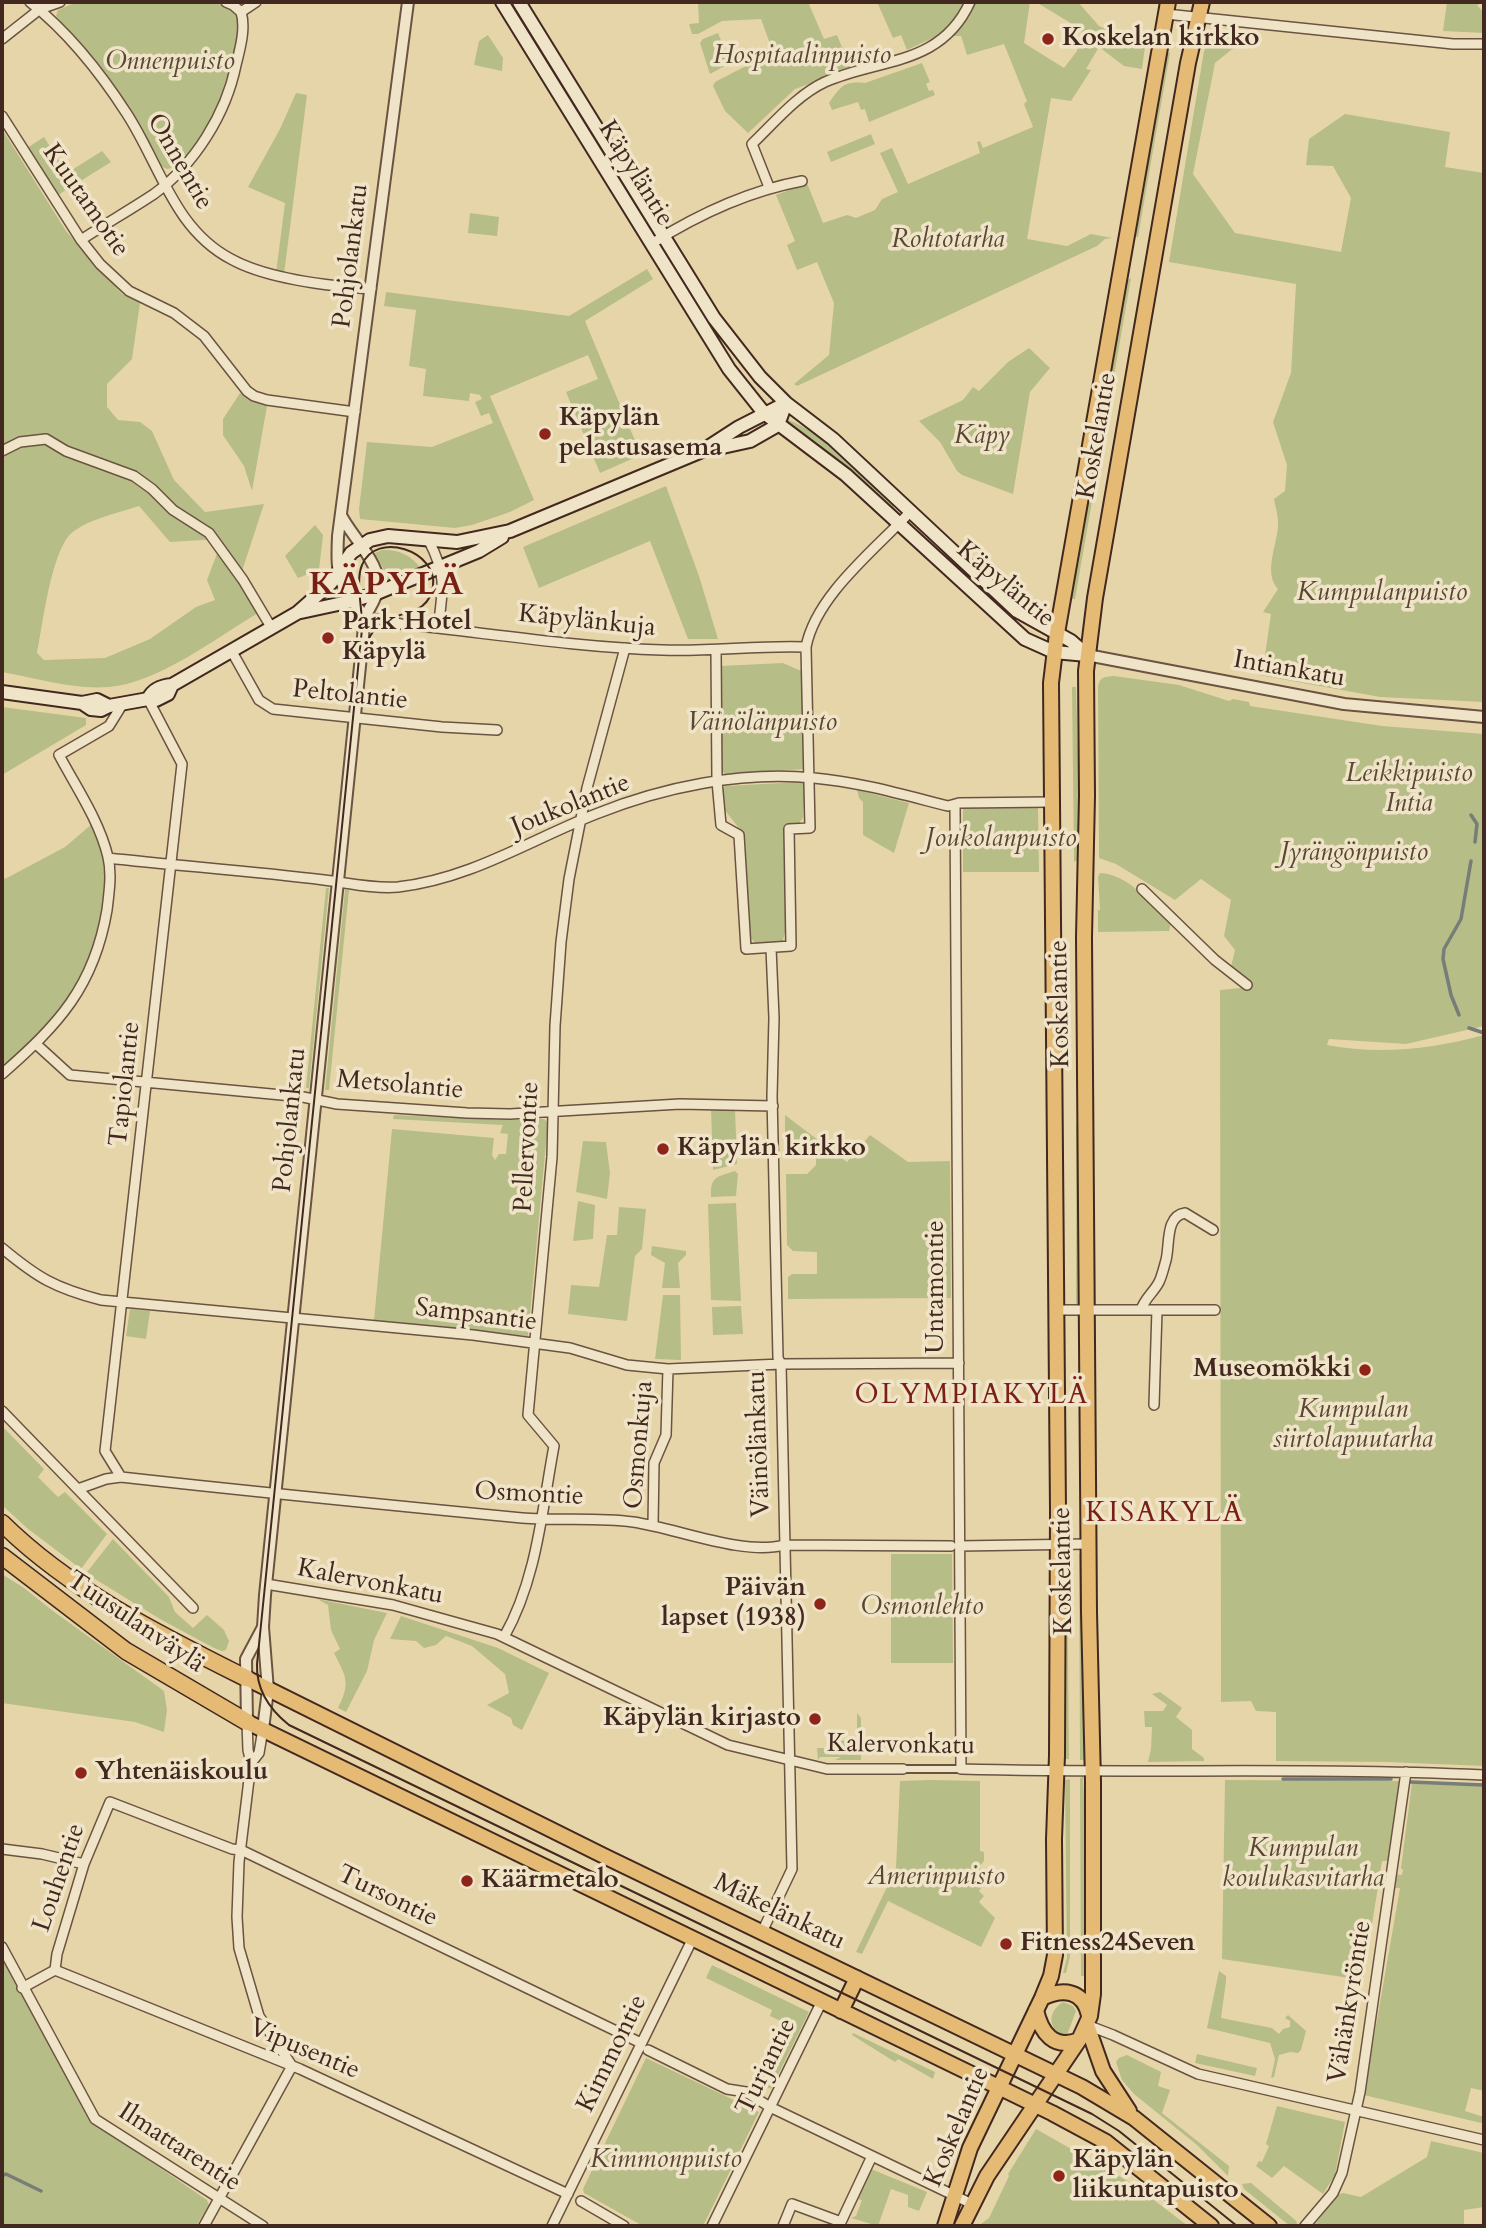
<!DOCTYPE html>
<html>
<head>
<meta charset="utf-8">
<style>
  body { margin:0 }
  #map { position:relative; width:1486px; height:2228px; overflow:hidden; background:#e7d5aa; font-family:Cardo,serif }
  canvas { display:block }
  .frame { position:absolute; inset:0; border:4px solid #42281e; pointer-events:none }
</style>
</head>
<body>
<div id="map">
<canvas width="1486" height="2228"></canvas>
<div class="frame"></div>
</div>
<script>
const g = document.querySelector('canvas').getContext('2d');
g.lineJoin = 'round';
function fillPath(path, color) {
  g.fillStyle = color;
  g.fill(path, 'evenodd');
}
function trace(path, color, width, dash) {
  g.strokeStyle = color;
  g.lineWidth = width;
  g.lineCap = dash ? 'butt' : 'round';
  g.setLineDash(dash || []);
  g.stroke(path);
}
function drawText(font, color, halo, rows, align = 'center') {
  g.font = font + ' Cardo,serif';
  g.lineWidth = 7;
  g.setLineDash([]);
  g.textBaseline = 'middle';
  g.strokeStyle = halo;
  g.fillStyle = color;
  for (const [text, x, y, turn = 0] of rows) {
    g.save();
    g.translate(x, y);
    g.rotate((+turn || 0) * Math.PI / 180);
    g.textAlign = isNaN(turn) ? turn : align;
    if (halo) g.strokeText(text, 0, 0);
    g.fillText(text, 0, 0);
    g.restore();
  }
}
const green = new Path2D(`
  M77 2H214L235 11C249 43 204 164 167 169L160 166 131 113 92 57 56 16 58 10Z
  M698 2H808L824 39 837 35 851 69 795 89 748 133 725 111 713 86 715 82 773 52 761 19 722 21 698 34H692L689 24 699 23Z
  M877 2H1030L1024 43 1064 68 1077 51 1082 30 1036 2H1078L1099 26 1145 46 1142 69 1124 66 1099 47 1086 69 1091 70 1071 101 1051 98 1027 239 1067 246 1091 234 1112 238 1105 239 1097 246 797 386 794 384 829 355 834 303 817 262 797 270 787 245 795 241 776 195 807 183 823 223 847 215 856 218 875 210 882 199 898 192 880 153 892 148 908 184 980 153 977 142 980 141 983 148 1033 127 1024 104 1027 101 1004 44 967 55 961 36H937L907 50 901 35 893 38Z
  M1447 2H1484L1477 5 1484 13V33L1443 31Z
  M1221 31 1251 34 1215 63 1193 174 1235 233 1341 252 1351 198 1333 166 1306 165 1309 139 1345 114 1450 132 1445 167 1484 173V702L1380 697 1259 675 1256 661 1264 662 1271 614 1263 612 1278 589C1262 572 1279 542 1278 522 1278 514 1275 506 1274 499L1285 491 1287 465 1273 422 1291 373 1296 284 1169 262 1204 51 1212 35Z
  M718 33 730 63 710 74 700 43 703 39Z
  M488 35 503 58 502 71 474 65 479 41Z
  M1166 52 1170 53 1138 237 1133 236Z
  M922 63 930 82 926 84 929 91 933 90 935 95 869 122 865 109 861 110 858 102 832 110 829 103C841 86 844 81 865 83Z
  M296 93 307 95 284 274 276 273 285 203 248 187 280 129Z
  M2 129 66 231 122 294 140 303 132 359 107 384V407L118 420 140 422 152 431 174 480 205 512 264 504 242 571 219 539 170 542 139 506C119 513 92 518 74 531 51 547 43 626 37 653L44 660 105 658 150 639 196 607 215 600 207 580 218 551 258 613C216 638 158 683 109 687 73 690 37 678 2 672Z
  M871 134 875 144 831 162 827 152Z
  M44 137 67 173 102 151 111 162 58 195 27 148Z
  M470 213 499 217 497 236 468 233Z
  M647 269 653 279 585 321 641 455 600 473 566 392 598 379 588 355 490 396 534 500 510 512 472 525 455 528 360 519 359 509 367 442 432 447 493 423 489 413 481 416 475 402 482 399 480 395 470 393 469 401 423 396 426 369 409 366 416 310 384 306 386 292 569 316Z
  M1131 278 1075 599H1071L1126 281Z
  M1141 280 1143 281 1090 602 1086 601Z
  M1029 348 1050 368 1030 392 1013 494 962 475 957 471 940 442 919 421 963 400 973 387 979 391 1008 362Z
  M240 393 267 406 252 491 244 466 223 435V419Z
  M786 419C825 433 863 477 893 505L896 513 846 467 784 421Z
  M666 486 699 576 718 639H688L650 541 539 588 523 547Z
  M315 525 323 535 319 570 298 578 285 556Z
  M382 550C398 549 412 555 421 569L387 583 384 570 375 553Z
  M783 663 801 671 806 769 725 774 722 771 720 666Z
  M1114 676 1179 685 1229 701 1233 699 1249 702 1250 706 1382 726 1484 734V1026L1406 1044 1329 1039 1327 1045C1379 1055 1433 1049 1484 1035V1766L1387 1762 1276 1761V1712L1256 1711 1251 1701 1221 1702 1220 990 1241 988 1229 975 1235 950 1224 936 1231 900 1201 879 1175 900 1116 864 1099 858 1098 688C1099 677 1104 677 1114 676Z
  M1072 687H1076L1079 787 1078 856 1077 860 1074 862Z
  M2 707 86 718V725L2 775Z
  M802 782 805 786 803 818 799 823 784 826 787 926 782 943 757 945 750 937 745 836 724 809 722 789 725 786Z
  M857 790 909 803 894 853 863 835V802L859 798Z
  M963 808H1038L1039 872H963Z
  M92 824C96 836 103 848 104 860 111 911 91 977 58 1016 42 1035 21 1050 2 1066V873L5 879 65 847Z
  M1100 873C1129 874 1152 905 1171 923L1169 931 1098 932V910H1100L1098 877Z
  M326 888H329L309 1088H306Z
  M345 890H349L329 1090H325Z
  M711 1108 735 1109 737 1164 713 1170Z
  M394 1115 507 1120 544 1119 548 1122 528 1336 374 1320 392 1129 494 1138 492 1155 495 1160 499 1154H506L508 1134 500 1133 503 1125 393 1119Z
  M785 1115 847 1162 870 1135 908 1162 950 1161 951 1298 788 1299V1277L792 1274H817V1252L793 1251 787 1245 786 1174H807L816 1165V1151L803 1142 785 1143Z
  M1076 1125H1081L1082 1307H1076Z
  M583 1141 606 1142 610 1173 607 1199 576 1192Z
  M735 1171 738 1174 736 1196 711 1197C710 1176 717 1177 735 1171Z
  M578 1201 595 1205 593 1239 573 1241Z
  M736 1203 741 1301 711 1300 708 1204Z
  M619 1207 646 1209 642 1249 635 1256 627 1321 568 1314 571 1285 599 1287 607 1235H617Z
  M652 1246 686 1251V1255L678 1263 680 1288H662L665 1263 651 1255Z
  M663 1295H680L681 1360 655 1359Z
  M741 1306 743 1334 713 1335 712 1307Z
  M130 1309 150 1311 146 1339 126 1336Z
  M2 1426 44 1469 38 1477 58 1497 65 1492 107 1534 81 1569 27 1528 2 1505Z
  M113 1539 169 1597 175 1612 193 1628 207 1615 224 1630 229 1641 226 1650 222 1651 214 1648 160 1619 95 1579H90L87 1572Z
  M891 1554H952L953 1663H891Z
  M1062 1554H1067L1069 1759H1064Z
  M1079 1554H1083L1085 1760H1080Z
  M2 1574 24 1588 53 1611 164 1691 167 1710 164 1732 135 1722 2 1703Z
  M317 1599 387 1613 374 1640 367 1671 346 1712 338 1708C351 1682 346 1677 334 1653L340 1649 331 1630 328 1605Z
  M401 1616 498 1648 549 1673 522 1730 513 1725 511 1718 487 1705 509 1693 505 1674 472 1646 446 1636 436 1645 424 1648 416 1641 390 1639Z
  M1160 1692 1182 1708 1176 1717 1192 1730V1749L1204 1758V1761L1148 1762 1151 1749 1152 1727H1145L1144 1711H1163L1167 1705 1152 1694Z
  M857 1713 861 1718V1760H835L841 1757H820L818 1760 817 1748H831L839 1741 857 1740Z
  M1083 1777 1085 1817 1087 1823 1085 1976H1081L1080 1778Z
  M1070 1779V1956L1066 1973H1063L1067 1958 1065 1780Z
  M930 1780 980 1781V1851L984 1852V1861L979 1867 984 1872 979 1879 984 1884 979 1891 984 1896 979 1902 995 1918 981 1947 888 1901 862 1954 856 1952 896 1868 900 1781Z
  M1225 1780 1400 1781 1388 1861H1382L1380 1873 1402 1875 1403 1870 1401 1868 1412 1783 1484 1786V2091L1471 2088 1465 2111 1484 2117V2121L1481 2123 1364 2095 1400 1888 1378 1887 1363 1980 1222 1959Z
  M2 1960 90 2120 207 2200 209 2205 196 2226H2Z
  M712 1965 809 2012 771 2089 756 2082 783 2022 770 2016 772 2010 706 1978Z
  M1219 1971 1226 1976V1981L1221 2018 1272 2028 1279 2034 1283 2029 1290 2027V2021L1285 2018 1288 2015 1306 2031 1301 2050 1298 2053 1290 2052 1279 2055 1274 2077 1271 2078 1275 2059 1270 2043 1207 2028Z
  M1063 2002 1073 2006 1076 2011 1067 2035H1061C1047 2025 1049 2011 1063 2002Z
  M853 2033 935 2072 933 2079 898 2059 895 2062 852 2035Z
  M1197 2054 1257 2068 1255 2076 1195 2063Z
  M1127 2055 1161 2072 1158 2086 1170 2090 1162 2113 1229 2166 1228 2176 1197 2145 1134 2094 1122 2080 1116 2062 1119 2058Z
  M646 2058 759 2112 703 2226H643L584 2193 583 2189Z
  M1277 2106 1345 2122 1335 2175 1323 2194 1284 2166 1272 2178 1256 2166 1259 2161 1262 2162 1269 2146 1266 2144Z
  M1036 2129 1133 2184 1188 2226H978L989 2218 1009 2176 1008 2174Z
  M1431 2141 1484 2153V2207L1464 2210V2226H1314L1337 2195 1343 2193 1361 2197 1427 2157Z
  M871 2169 927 2192 919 2211 908 2207V2195L891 2189 878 2226 851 2218 856 2216 862 2200 857 2199Z
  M1251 2183 1294 2219 1297 2222 1296 2226H1290L1244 2189 1242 2184Z`);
const stream = new Path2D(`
  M1471 815 1477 824 1475 842
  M1459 1015 1451 995 1443 959 1444 949 1461 919 1471 861
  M1469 1028 1484 1033
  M1283 1779H1391
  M1411 1782 1484 1785
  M2 2176 6 2174 41 2191`);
const pedestrian = new Path2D(`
  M903 1769H961`);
const minor = new Path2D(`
  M30 2C69 33 100 72 127 114 160 165 174 229 231 259 267 279 329 286 371 289
  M226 2 233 5 241 12
  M241 12 256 2
  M1166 14 1453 44H1484
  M2 39 40 9 60 2
  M2 116 81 240 100 264 129 291 174 313 204 336 247 391 254 396 267 400 355 412
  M769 187 752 144C774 123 797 95 825 82 880 58 941 66 970 2
  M81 240C105 224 130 210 154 194 195 164 226 114 236 65 240 49 246 28 241 12
  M651 244C697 215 748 191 802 181
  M2 451 20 442 46 439 66 451 134 476 152 489 173 510 209 533 243 580 271 627
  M429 541C447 576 443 589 438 628
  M365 617 401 624C488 633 575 647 662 650 710 652 758 645 806 647
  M231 650 259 700 273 709 442 727 497 730
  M716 650 717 781 721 825 739 835 746 949 791 946 789 829 810 828 806 647C816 595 876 549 911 511
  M955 806 961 1769C1135 1774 1310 1767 1484 1775
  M108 858C180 866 253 871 324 880 348 883 374 889 398 887 470 879 530 840 596 814 663 787 741 771 814 778 859 782 904 795 948 806L959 803 1051 802
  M1142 889 1215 960 1247 985
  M36 1044 70 1075 303 1097 337 1104 467 1113 510 1114 680 1104 773 1106
  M2 1074C58 1025 94 987 107 910 109 893 112 874 108 857 99 820 76 787 59 755L109 726 122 705
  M2 1248C38 1278 55 1288 101 1300L473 1335 570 1348 627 1365 668 1369 781 1364 959 1363
  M1056 1310H1141C1144 1299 1154 1292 1159 1282 1162 1276 1164 1267 1166 1260 1170 1245 1165 1216 1185 1213L1213 1230
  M1141 1310H1215
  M1154 1405 1157 1310
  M2 1411 193 1608
  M121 1477 105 1451 182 764 148 699
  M78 1489 106 1479 121 1477C255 1492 388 1505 522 1518 559 1521 597 1517 633 1522 676 1528 743 1556 784 1545L951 1546
  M653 1525 654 1463 666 1435 668 1369
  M959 1546 1088 1544
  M266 1584 393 1605 497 1634 728 1745 827 1769H903
  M504 1637C537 1579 542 1510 554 1446L528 1415 552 1157 555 1026 561 942 569 879 587 788 625 648
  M251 1763 259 1753 263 1729
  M2 1849 42 1854 84 1864
  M762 1932 792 1869 781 1364 778 1358 772 1096 774 1018 771 948
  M2 1947 95 2119 263 2226
  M55 1970 57 1954 84 1864 110 1802 232 1849 241 1850 641 2043
  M22 1988 55 1970 300 2069 568 2194
  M1087 2025 1113 2035 1198 2074 1484 2140
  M648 2050 727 2089 746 2092 770 2107 972 2204
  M581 2201 624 2226
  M204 2226 292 2066 259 2016 239 1948 237 1917 239 1862 251 1763 248 1750 247 1722
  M552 2226 693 1938
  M712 2226 822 2001
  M783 2226 792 2204 841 2222 872 2156
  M1305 2226 1333 2193 1342 2173 1360 2092 1406 1772`);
const tertiary = new Path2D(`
  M365 617C339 584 336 580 338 536L408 2
  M1087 655 1344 704 1484 717
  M247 1722 246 1659 263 1627
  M263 1729 268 1690 263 1627 265 1595 365 617C369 609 375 600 377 592 385 568 353 538 342 517`);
const secondary = new Path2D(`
  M502 2 729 369 764 413 846 475 1025 639 1054 652 1087 655
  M519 2 714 318 760 377 786 403 833 439 1017 611 1071 641 1087 655
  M709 450 750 441 778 425 786 403
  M301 612 352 601 377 593 479 551 502 537
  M2 692 82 703 91 709 101 710 109 706 148 699 156 700 168 694 172 685
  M148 699C153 689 161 686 172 685L297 613 331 583 351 553 370 540 388 536 457 542 510 531 702 451 739 427 786 403
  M82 703 97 700 109 706`);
const primary = new Path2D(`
  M246 1678 606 1857 1082 2087 1134 2118 1269 2226
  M247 1722 1052 2113 1106 2142 1211 2226
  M1042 1998C1063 1988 1083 1990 1089 2015
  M1036 2010C1041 2033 1054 2050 1079 2040
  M841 2011 857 1978
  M1087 2025 1103 2071 1129 2111
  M945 2226 970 2148 1042 1998 1051 1976 1055 1955 1054 1839 1057 1755 1058 1511 1051 683 1057 633 1168 2
  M962 2226 987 2176 1079 2040 1090 2016 1093 1994V1782L1089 1612 1084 937 1087 796 1086 671 1095 598 1188 63 1202 2`);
const motorway = new Path2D(`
  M2 1523C71 1591 160 1635 246 1678
  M2 1556 126 1651 247 1722`);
const tram = new Path2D(`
  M365 651C376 599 427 628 433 586 438 551 376 530 362 565 355 581 363 611 362 629L257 1664C256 1690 269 1709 289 1725L1092 2114 1119 2131 1237 2226`);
const markers = [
  [1048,39,7,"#8f2418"],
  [545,434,7,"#8f2418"],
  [328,638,7,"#8f2418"],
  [663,1149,7,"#8f2418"],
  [1365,1370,7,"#8f2418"],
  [820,1604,7,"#8f2418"],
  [815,1719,7,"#8f2418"],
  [81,1773,7,"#8f2418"],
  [467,1881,7,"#8f2418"],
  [1006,1944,7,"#8f2418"],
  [1059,2176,7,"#8f2418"]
];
const poiNames = [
  ["Koskelan kirkko",1062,39],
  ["Käpylän",559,419],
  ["pelastusasema",559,449],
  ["Park Hotel",342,623],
  ["Käpylä",342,653],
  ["Käpylän kirkko",677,1149],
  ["Museomökki",1351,1370,"right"],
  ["Päivän",806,1589,"right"],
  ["lapset (1938)",806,1619,"right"],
  ["Käpylän kirjasto",801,1719,"right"],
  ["Yhtenäiskoulu",95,1773],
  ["Käärmetalo",481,1881],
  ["Fitness24Seven",1020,1944],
  ["Käpylän",1073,2161],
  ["liikuntapuisto",1073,2191]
];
const parkNames = [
  ["Hospitaalinpuisto",802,57],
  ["Onnenpuisto",170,63],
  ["Rohtotarha",948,241],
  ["Käpy",982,437],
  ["Kumpulanpuisto",1382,594],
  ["Väinölänpuisto",762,724],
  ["Leikkipuisto",1409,775],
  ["Intia",1409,805],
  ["Joukolanpuisto",1001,840],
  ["Jyrängönpuisto",1354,854],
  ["Kumpulan",1353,1411],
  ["siirtolapuutarha",1353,1441],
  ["Osmonlehto",922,1608],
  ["Kumpulan",1303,1850],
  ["koulukasvitarha",1303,1880],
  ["Amerinpuisto",936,1878],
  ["Kimmonpuisto",666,2161]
];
const streetNames = [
  ["Onnentie",179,162,60],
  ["Käpyläntie",635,174,58],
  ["Kuutamotie",85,201,55],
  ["Pohjolankatu",352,256,-83],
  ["Koskelantie",1098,436,-80],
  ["Käpyläntie",1005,585,40],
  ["Käpylänkuja",587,622,6],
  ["Intiankatu",1289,670,10],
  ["Peltolantie",350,696,6],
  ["Joukolantie",571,806,-22],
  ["Koskelantie",1061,1004,-91],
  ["Tapiolantie",126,1084,-84],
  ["Metsolantie",400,1086,5],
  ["Pohjolankatu",291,1120,-84],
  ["Pellervontie",528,1147,-87],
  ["Untamontie",937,1287,-90],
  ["Sampsantie",476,1316,7],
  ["Väinölänkatu",760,1444,-92],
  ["Osmonkuja",640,1445,-85],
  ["Osmontie",529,1495,3],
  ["Koskelantie",1064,1571,-91],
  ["Kalervonkatu",370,1583,11],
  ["Tuusulanväylä",135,1623,34],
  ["Kalervonkatu",901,1746,1],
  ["Louhentie",60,1878,-71],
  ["Tursontie",387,1897,26],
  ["Mäkelänkatu",779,1913,26],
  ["Vähänkyröntie",1351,2002,-81],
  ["Vipusentie",304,2050,23],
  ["Kimmontie",613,2054,-64],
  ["Turjantie",767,2067,-64],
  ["Koskelantie",958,2127,-67],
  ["Ilmattarentie",179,2148,33]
];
const neighbourhoodNames = [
  ["OLYMPIAKYLÄ",972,1397],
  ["KISAKYLÄ",1165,1515]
];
const districtNames = [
  ["KÄPYLÄ",387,586]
];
fillPath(green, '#b7bd87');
trace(stream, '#777d77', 3.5);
trace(pedestrian, '#6b5341', 10);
trace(minor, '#6b5341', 12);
trace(tertiary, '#6b5341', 14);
trace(secondary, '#42281e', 16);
trace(primary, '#42281e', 18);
trace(motorway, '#42281e', 19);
trace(pedestrian, '#efe4c8', 6);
trace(minor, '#efe4c8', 9);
trace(tertiary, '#efe4c8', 10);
trace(secondary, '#efe4c8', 12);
trace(primary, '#e4ba75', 14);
trace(motorway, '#e4ba75', 16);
trace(tram, '#42281e', 2);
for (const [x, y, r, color] of markers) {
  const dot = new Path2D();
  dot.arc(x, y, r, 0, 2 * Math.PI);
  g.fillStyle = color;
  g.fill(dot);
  trace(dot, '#efe4c8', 2.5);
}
drawText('bold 26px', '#42281e', '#efe4c8', poiNames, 'left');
drawText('italic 26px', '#594633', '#efe4c8', parkNames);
drawText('26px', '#42281e', '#efe4c8', streetNames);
g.letterSpacing = '2px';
drawText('28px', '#7a1f14', '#efe4c8', neighbourhoodNames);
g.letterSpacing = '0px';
g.letterSpacing = '2px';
drawText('bold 33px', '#7a1f14', '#efe4c8', districtNames);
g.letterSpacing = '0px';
</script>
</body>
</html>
